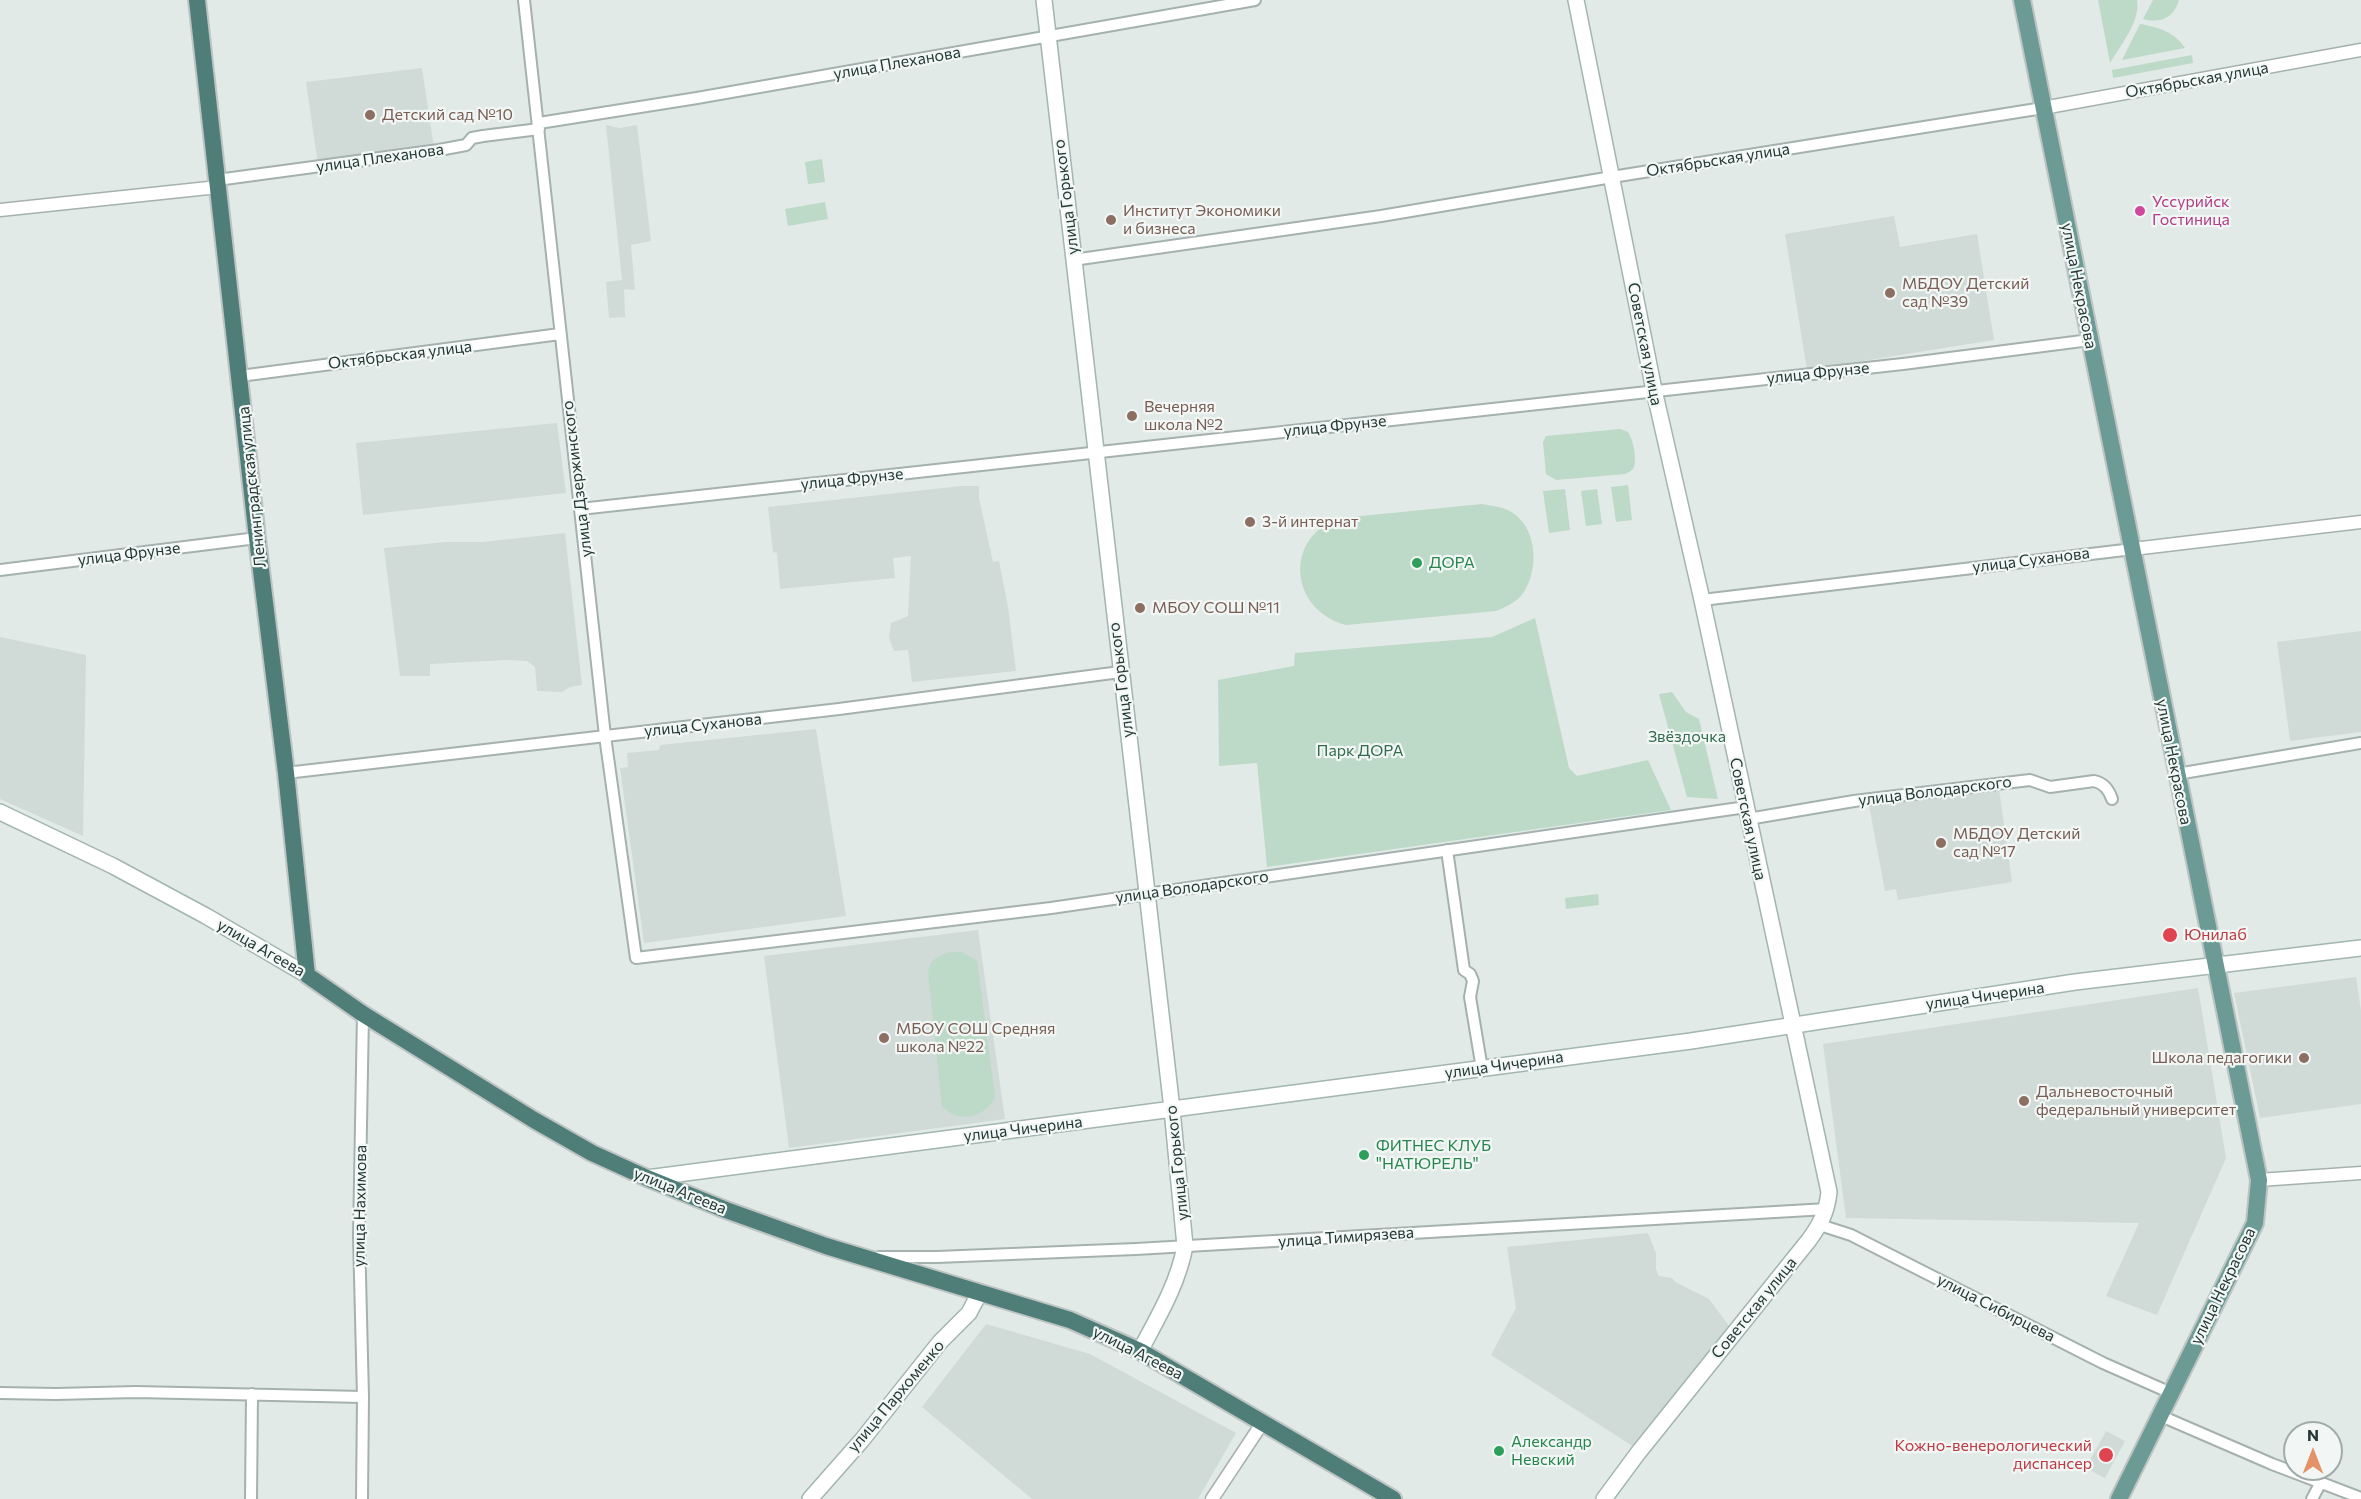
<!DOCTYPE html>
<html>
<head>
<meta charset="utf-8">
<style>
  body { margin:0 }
  #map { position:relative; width:2361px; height:1499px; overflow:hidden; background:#e2eae7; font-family:Commissioner,sans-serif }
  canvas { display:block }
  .north { position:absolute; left:2283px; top:1421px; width:60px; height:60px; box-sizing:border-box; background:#f2f7f5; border:2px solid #a0aba9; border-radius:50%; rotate:0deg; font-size:16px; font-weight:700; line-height:24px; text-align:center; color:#243936 }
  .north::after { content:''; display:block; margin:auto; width:21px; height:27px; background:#e39367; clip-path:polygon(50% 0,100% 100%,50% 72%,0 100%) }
</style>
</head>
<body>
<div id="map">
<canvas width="2361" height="1499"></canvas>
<div class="north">N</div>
</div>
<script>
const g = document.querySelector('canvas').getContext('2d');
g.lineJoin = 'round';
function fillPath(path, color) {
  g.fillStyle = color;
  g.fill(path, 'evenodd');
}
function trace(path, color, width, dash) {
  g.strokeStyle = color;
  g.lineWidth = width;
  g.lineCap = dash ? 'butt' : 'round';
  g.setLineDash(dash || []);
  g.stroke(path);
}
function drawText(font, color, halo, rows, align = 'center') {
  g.font = font + ' Commissioner,sans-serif';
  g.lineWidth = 4.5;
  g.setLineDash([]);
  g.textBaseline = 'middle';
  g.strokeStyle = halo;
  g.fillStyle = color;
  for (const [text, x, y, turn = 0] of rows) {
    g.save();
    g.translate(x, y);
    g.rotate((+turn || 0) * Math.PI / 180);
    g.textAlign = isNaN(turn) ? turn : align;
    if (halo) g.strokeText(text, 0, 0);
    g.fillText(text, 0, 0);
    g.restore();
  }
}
const built = new Path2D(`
  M422 68 434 148 318 165 306 82Z
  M606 125 619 128 637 125 651 241 631 245 635 290 624 289 625 317 609 318 606 282 622 280Z
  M1894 216 1900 247 1977 234 1994 340 1807 370 1785 234Z
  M557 423 566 493 363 515 356 443Z
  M962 486H979V498L993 562 999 561 1008 607 1016 671 912 682 908 650 894 651 889 638 891 623 908 616 911 556 893 558 895 578 780 589 777 553 773 552 768 507Z
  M565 533 582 685 570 687 562 692 537 691 535 667 527 661 507 660 430 664V676H400L384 548 446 542H483Z
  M2361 631V732L2290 741 2277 642Z
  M0 637 86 655 83 836 0 799Z
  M816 729 846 916 644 943 620 768 628 767 627 753 659 750 660 745Z
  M1999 789 2012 882 1898 900 1896 889 1885 891 1869 805Z
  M978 930 1005 1119 789 1148 764 956Z
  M2356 977 2361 1011V1104L2260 1118 2234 993Z
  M2198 988 2226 1158 2157 1315 2106 1296 2139 1223 1846 1218 1823 1044Z
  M1648 1233 1656 1253V1269L1659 1276 1672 1278 1675 1282 1709 1299 1729 1326 1634 1447 1491 1355 1516 1308 1507 1247Z
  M986 1324 1090 1354 1236 1433 1198 1499H1032L922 1407Z
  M2106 1431 2125 1441 2105 1478 2086 1468Z`);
const green = new Path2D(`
  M2098 0H2137C2141 21 2120 46 2110 63Z
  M2153 0H2179C2174 18 2160 24 2143 19Z
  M2140 24C2158 27 2175 32 2185 48L2122 60Z
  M2192 55 2193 63 2113 78 2112 70Z
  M822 159 825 182 808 184 805 162Z
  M825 202 828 219 788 226 785 209Z
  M1620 429 1628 432C1633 439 1637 459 1634 467 1632 471 1629 472 1625 474L1556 480 1546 474 1543 442 1546 436Z
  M1628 485 1632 520 1616 522 1611 487Z
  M1565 489 1570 530 1549 533 1543 491Z
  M1597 489 1602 524 1586 526 1581 491Z
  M1482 504C1493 506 1504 507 1513 513 1539 530 1539 576 1520 597 1514 603 1504 608 1496 611L1346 625C1289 610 1283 536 1341 518Z
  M1535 618 1569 768 1577 776 1648 760 1671 810 1267 867 1257 763 1219 766 1218 680 1294 666 1295 653 1492 637Z
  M1672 692 1686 712 1699 719 1718 799 1687 797 1659 694Z
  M1598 894 1599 905 1566 909 1565 898Z
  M951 952H962L977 961 995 1097C985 1118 958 1124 942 1106L928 973C930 959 938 956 951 952Z`);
const minor = new Path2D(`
  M524 0 605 736 636 958 1051 908 1746 807
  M539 123 697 98 1255 0
  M217 180 439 150 466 145 472 138 483 136 539 129
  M1073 260 1381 216 1612 177 2043 108
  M240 376 560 334
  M580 509 1903 364 2090 340
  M0 570 257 538
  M1702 600 2133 549
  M286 773 839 709 1120 672
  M2177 774 2361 743
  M1748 819 1854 801 2030 780 2050 787 2094 781C2104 783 2109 790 2112 799
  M1447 850 1464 970 1470 974 1473 981 1470 997 1482 1069
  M1820 1225 1851 1235 2103 1363 2171 1393
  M879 1257H937L1136 1249 1827 1209
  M0 1393 56 1394 136 1392 363 1397
  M2161 1416 2272 1464 2361 1498
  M251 1499 252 1394
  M362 1499 363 1397 359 1236 363 1014
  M2312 1499 2321 1482`);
const tertiary = new Path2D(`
  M2043 108 2361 50
  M0 210 218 187
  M2133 549 2361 522
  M2259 1180 2361 1173
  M1212 1499 1263 1422`);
const secondary = new Path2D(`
  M1044 0 1172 1109 1185 1246C1178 1284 1158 1317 1140 1351
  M1576 0 1654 390 1702 600 1829 1192C1827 1212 1820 1225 1809 1240L1638 1453 1604 1499
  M0 812 113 866 206 916 307 975
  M647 1178 1691 1041 2075 982 2361 948
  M810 1499 862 1440 940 1342 969 1313 980 1292`);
const primary = new Path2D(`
  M2022 0 2259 1180 2255 1223 2119 1499`);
const trunk = new Path2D(`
  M197 0 257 538 286 773 307 975 363 1014 534 1120 592 1153 647 1178 726 1210 826 1246 1070 1320 1140 1351 1393 1499`);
const markers = [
  [370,115,6,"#8d6e63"],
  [2140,211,6,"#d1479c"],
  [1111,220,6,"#8d6e63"],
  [1890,293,6,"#8d6e63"],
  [1132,416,6,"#8d6e63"],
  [1250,522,6,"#8d6e63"],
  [1417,563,6,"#2e9e5b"],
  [1140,608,6,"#8d6e63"],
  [1941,843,6,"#8d6e63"],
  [2170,935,8,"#e0444e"],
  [884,1038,6,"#8d6e63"],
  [2304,1058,6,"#8d6e63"],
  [2024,1101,6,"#8d6e63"],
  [1364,1155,6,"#2e9e5b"],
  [1499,1451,6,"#2e9e5b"],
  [2106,1455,8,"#e0444e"]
];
const streetNames = [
  ["улица Плеханова",897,63,-10],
  ["Октябрьская улица",2197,80,-10],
  ["улица Плеханова",380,158,-8],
  ["Октябрьская улица",1718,160,-9],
  ["улица Горького",1066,197,-97],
  ["улица Некрасова",2079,286,79],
  ["Советская улица",1645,344,79],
  ["Октябрьская улица",400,355,-7],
  ["улица Фрунзе",1818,373,-6],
  ["улица Фрунзе",1335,426,-6],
  ["улица Дзержинского",577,479,-97],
  ["улица Фрунзе",852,479,-6],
  ["Ленинградская улица",252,487,-96],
  ["улица Фрунзе",129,554,-7],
  ["улица Суханова",2031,560,-7],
  ["улица Горького",1121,680,-97],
  ["улица Суханова",703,725,-6],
  ["улица Некрасова",2174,762,79],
  ["улица Володарского",1935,791,-7],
  ["Советская улица",1748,819,78],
  ["улица Володарского",1192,887,-8],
  ["улица Агеева",261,948,30],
  ["улица Чичерина",1985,996,-8],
  ["улица Чичерина",1504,1065,-8],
  ["улица Чичерина",1023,1129,-7],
  ["улица Горького",1177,1163,-96],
  ["улица Агеева",680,1191,22],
  ["улица Нахимова",360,1206,-89],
  ["улица Тимирязева",1346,1237,-4],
  ["улица Некрасова",2223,1286,-64],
  ["Советская улица",1754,1308,-51],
  ["улица Сибирцева",1996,1308,27],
  ["улица Агеева",1138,1353,27],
  ["улица Пархоменко",896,1396,-50]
];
const educationNames = [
  ["Детский сад №10",382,115],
  ["Институт Экономики",1123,211],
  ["и бизнеса",1123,229],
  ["МБДОУ Детский",1902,284],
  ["сад №39",1902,302],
  ["Вечерняя",1144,407],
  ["школа №2",1144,425],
  ["3-й интернат",1262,522],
  ["МБОУ СОШ №11",1152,608],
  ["МБДОУ Детский",1953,834],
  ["сад №17",1953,852],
  ["МБОУ СОШ Средняя",896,1029],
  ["школа №22",896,1047],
  ["Школа педагогики",2292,1058,"right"],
  ["Дальневосточный",2036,1092],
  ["федеральный университет",2036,1110]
];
const hotelNames = [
  ["Уссурийск",2152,202],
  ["Гостиница",2152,220]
];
const leisureNames = [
  ["ДОРА",1429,563],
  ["ФИТНЕС КЛУБ",1376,1146],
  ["\"НАТЮРЕЛЬ\"",1376,1164],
  ["Александр",1511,1442],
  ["Невский",1511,1460]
];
const parkNames = [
  ["Звёздочка",1687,737],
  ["Парк ДОРА",1360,751]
];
const healthNames = [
  ["Юнилаб",2184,935],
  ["Кожно-венерологический",2092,1446,"right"],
  ["диспансер",2092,1464,"right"]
];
fillPath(built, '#d0dad7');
fillPath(green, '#bdd9c8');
trace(minor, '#a5b1ae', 14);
trace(tertiary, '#a5b1ae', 15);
trace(secondary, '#a2b5b0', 18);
trace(primary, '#bdc4c3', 20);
trace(trunk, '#bdc4c3', 20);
trace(minor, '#fff', 10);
trace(tertiary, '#fff', 12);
trace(secondary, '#fff', 15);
trace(primary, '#6b9b94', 16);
trace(trunk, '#4f7e79', 16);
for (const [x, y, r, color] of markers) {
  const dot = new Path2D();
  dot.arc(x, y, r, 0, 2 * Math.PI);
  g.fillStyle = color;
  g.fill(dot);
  trace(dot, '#f2f7f5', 2);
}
drawText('16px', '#243936', '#f2f7f5', streetNames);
drawText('16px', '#785e54', '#f2f7f5', educationNames, 'left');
drawText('16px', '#b23c85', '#f2f7f5', hotelNames, 'left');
drawText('16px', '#27864d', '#f2f7f5', leisureNames, 'left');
drawText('16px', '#326c4f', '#f2f7f5', parkNames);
drawText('16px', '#be3a42', '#f2f7f5', healthNames, 'left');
</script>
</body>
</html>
